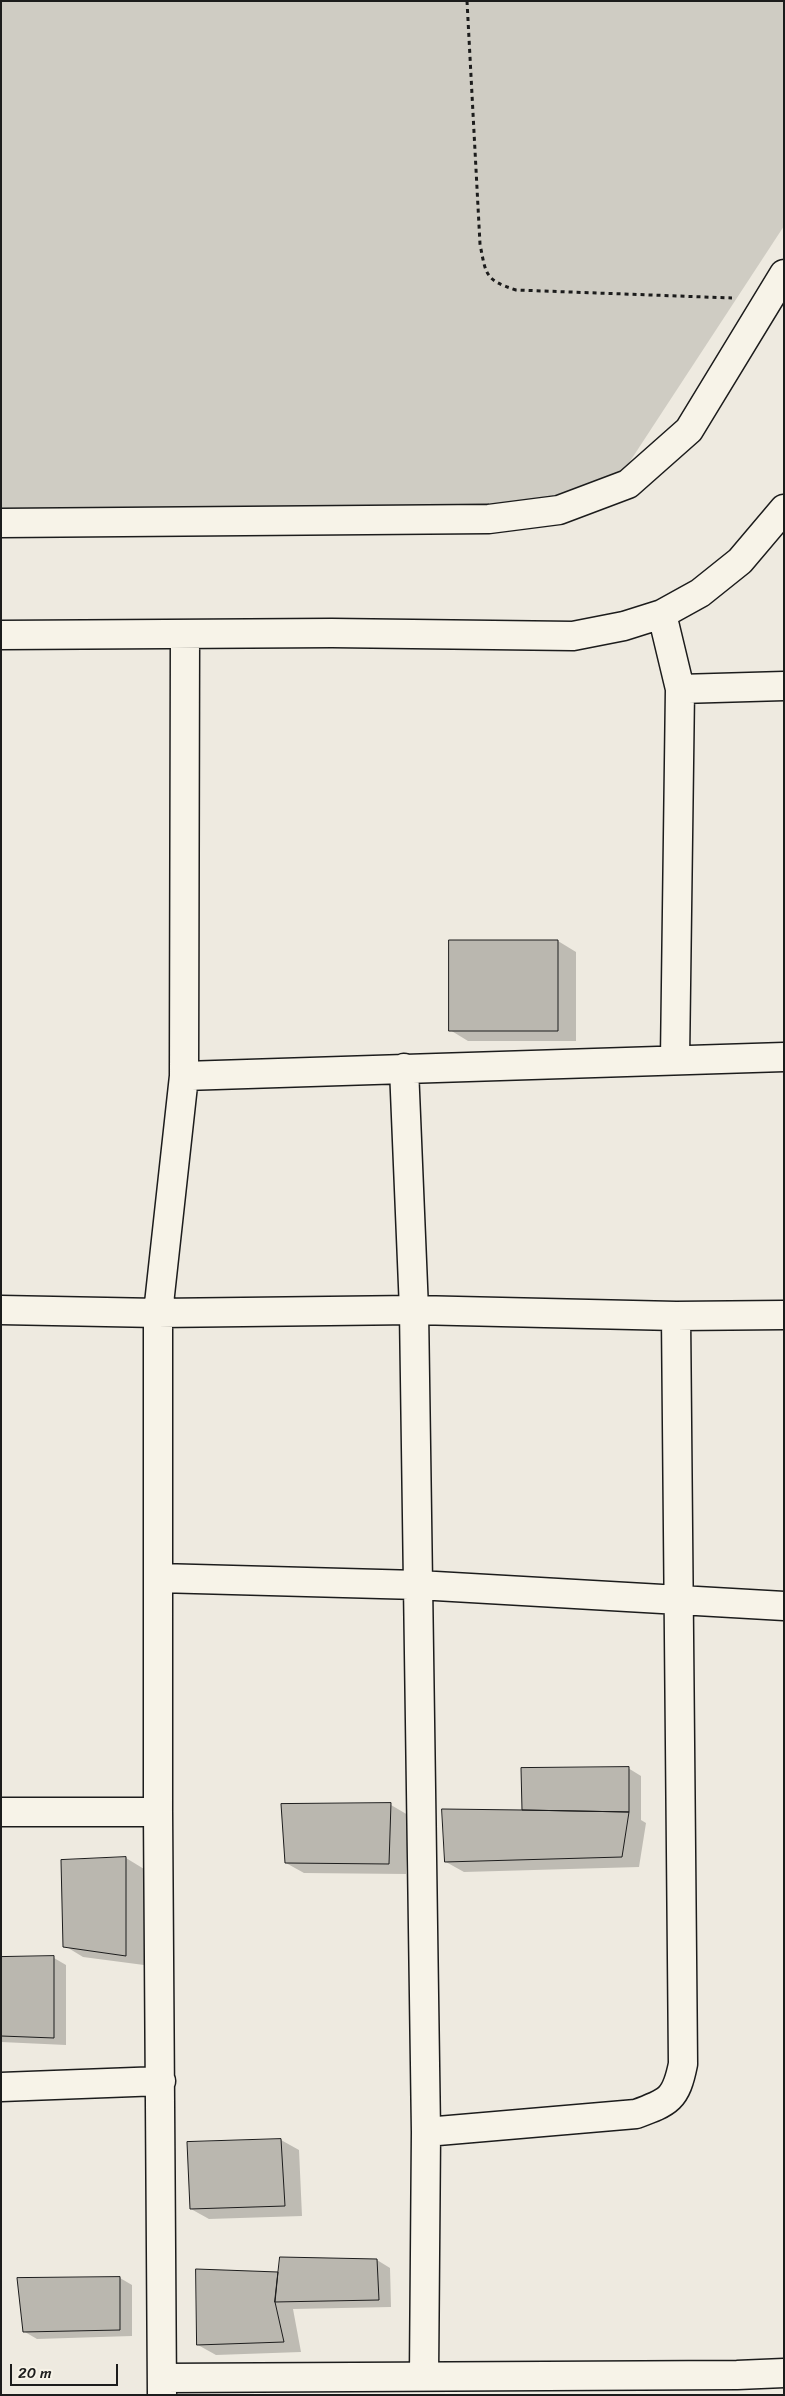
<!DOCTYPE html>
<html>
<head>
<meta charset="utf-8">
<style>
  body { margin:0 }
  #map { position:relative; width:785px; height:2396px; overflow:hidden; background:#eeeae0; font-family:Sriracha,sans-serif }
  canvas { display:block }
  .frame { position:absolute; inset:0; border:2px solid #1c1c1c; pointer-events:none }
  .scale { position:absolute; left:10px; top:2364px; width:108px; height:22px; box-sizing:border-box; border:2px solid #1c1c1c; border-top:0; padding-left:6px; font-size:15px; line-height:18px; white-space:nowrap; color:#1c1c1c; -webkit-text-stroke:4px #f7f3e8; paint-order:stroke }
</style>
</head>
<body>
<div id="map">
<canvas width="785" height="2396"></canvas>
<div class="frame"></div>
<div class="scale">20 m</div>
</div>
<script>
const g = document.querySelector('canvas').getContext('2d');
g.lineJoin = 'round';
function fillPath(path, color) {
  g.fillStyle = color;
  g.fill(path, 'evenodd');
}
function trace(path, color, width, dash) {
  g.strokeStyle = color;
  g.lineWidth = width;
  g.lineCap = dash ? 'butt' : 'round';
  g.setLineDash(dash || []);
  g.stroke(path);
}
const green = new Path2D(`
  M1 1H784V226L606 498 1 528Z`);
const shadow = new Path2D(`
  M558 941 576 952V1041H468L450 1030Z
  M628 1768 641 1776V1820L646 1823 639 1867 464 1872 446 1862 523 1811Z
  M391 1805 408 1815 406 1874 304 1873 286 1863Z
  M126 1858 144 1869V1965L83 1957 65 1946 63 1861Z
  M1 1958H54L66 1965V2045L1 2042Z
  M281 2140 299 2150 302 2216 209 2219 191 2209Z
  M377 2260 390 2268 391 2307 293 2309 301 2352 216 2355 198 2345 197 2271 280 2273Z
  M120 2278 132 2285V2336L37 2339 25 2332Z`);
const building = new Path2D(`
  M449 940H558V1031H449Z
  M629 1767V1812L522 1810 521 1768Z
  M391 1803 389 1864 285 1863 281 1804Z
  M442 1809 522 1810 629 1812 622 1857 445 1862Z
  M126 1857V1956L63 1947 61 1860Z
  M54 1956V2038L1 2036V1957Z
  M281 2139 285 2206 190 2209 187 2142Z
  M280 2257 377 2259 379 2300 275 2302Z
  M196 2269 278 2272 275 2302 284 2342 197 2345Z
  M120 2277V2330L23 2332 17 2278Z`);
const path = new Path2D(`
  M467 1 480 244C486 275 485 280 516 290L732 298`);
const minor = new Path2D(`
  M1 523 489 519 559 510 628 484 689 430 784 274
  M662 614 680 689 675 1059
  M185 634 184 1076 784 1057
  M1 635 332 633 573 636 624 626 662 614 700 593 740 561 784 509
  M680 689 784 686
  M404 1068 414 1310 426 2132 424 2376
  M1 1310 158 1313 414 1310 676 1316 784 1315
  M158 1578 418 1585 784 1606
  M1 1812H158
  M1 2087 161 2081
  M426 2132 636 2114C669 2102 676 2099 683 2064L676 1316
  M164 2378 737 2375 784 2373
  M162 2395 158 1812V1313L184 1076`);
fillPath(green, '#cfccc3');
fillPath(shadow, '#0003');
fillPath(building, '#bab7af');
trace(building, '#1c1c1c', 1);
trace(minor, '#1c1c1c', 31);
trace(path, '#1c1c1c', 3, [4, 4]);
trace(minor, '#f7f3e8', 28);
</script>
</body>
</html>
